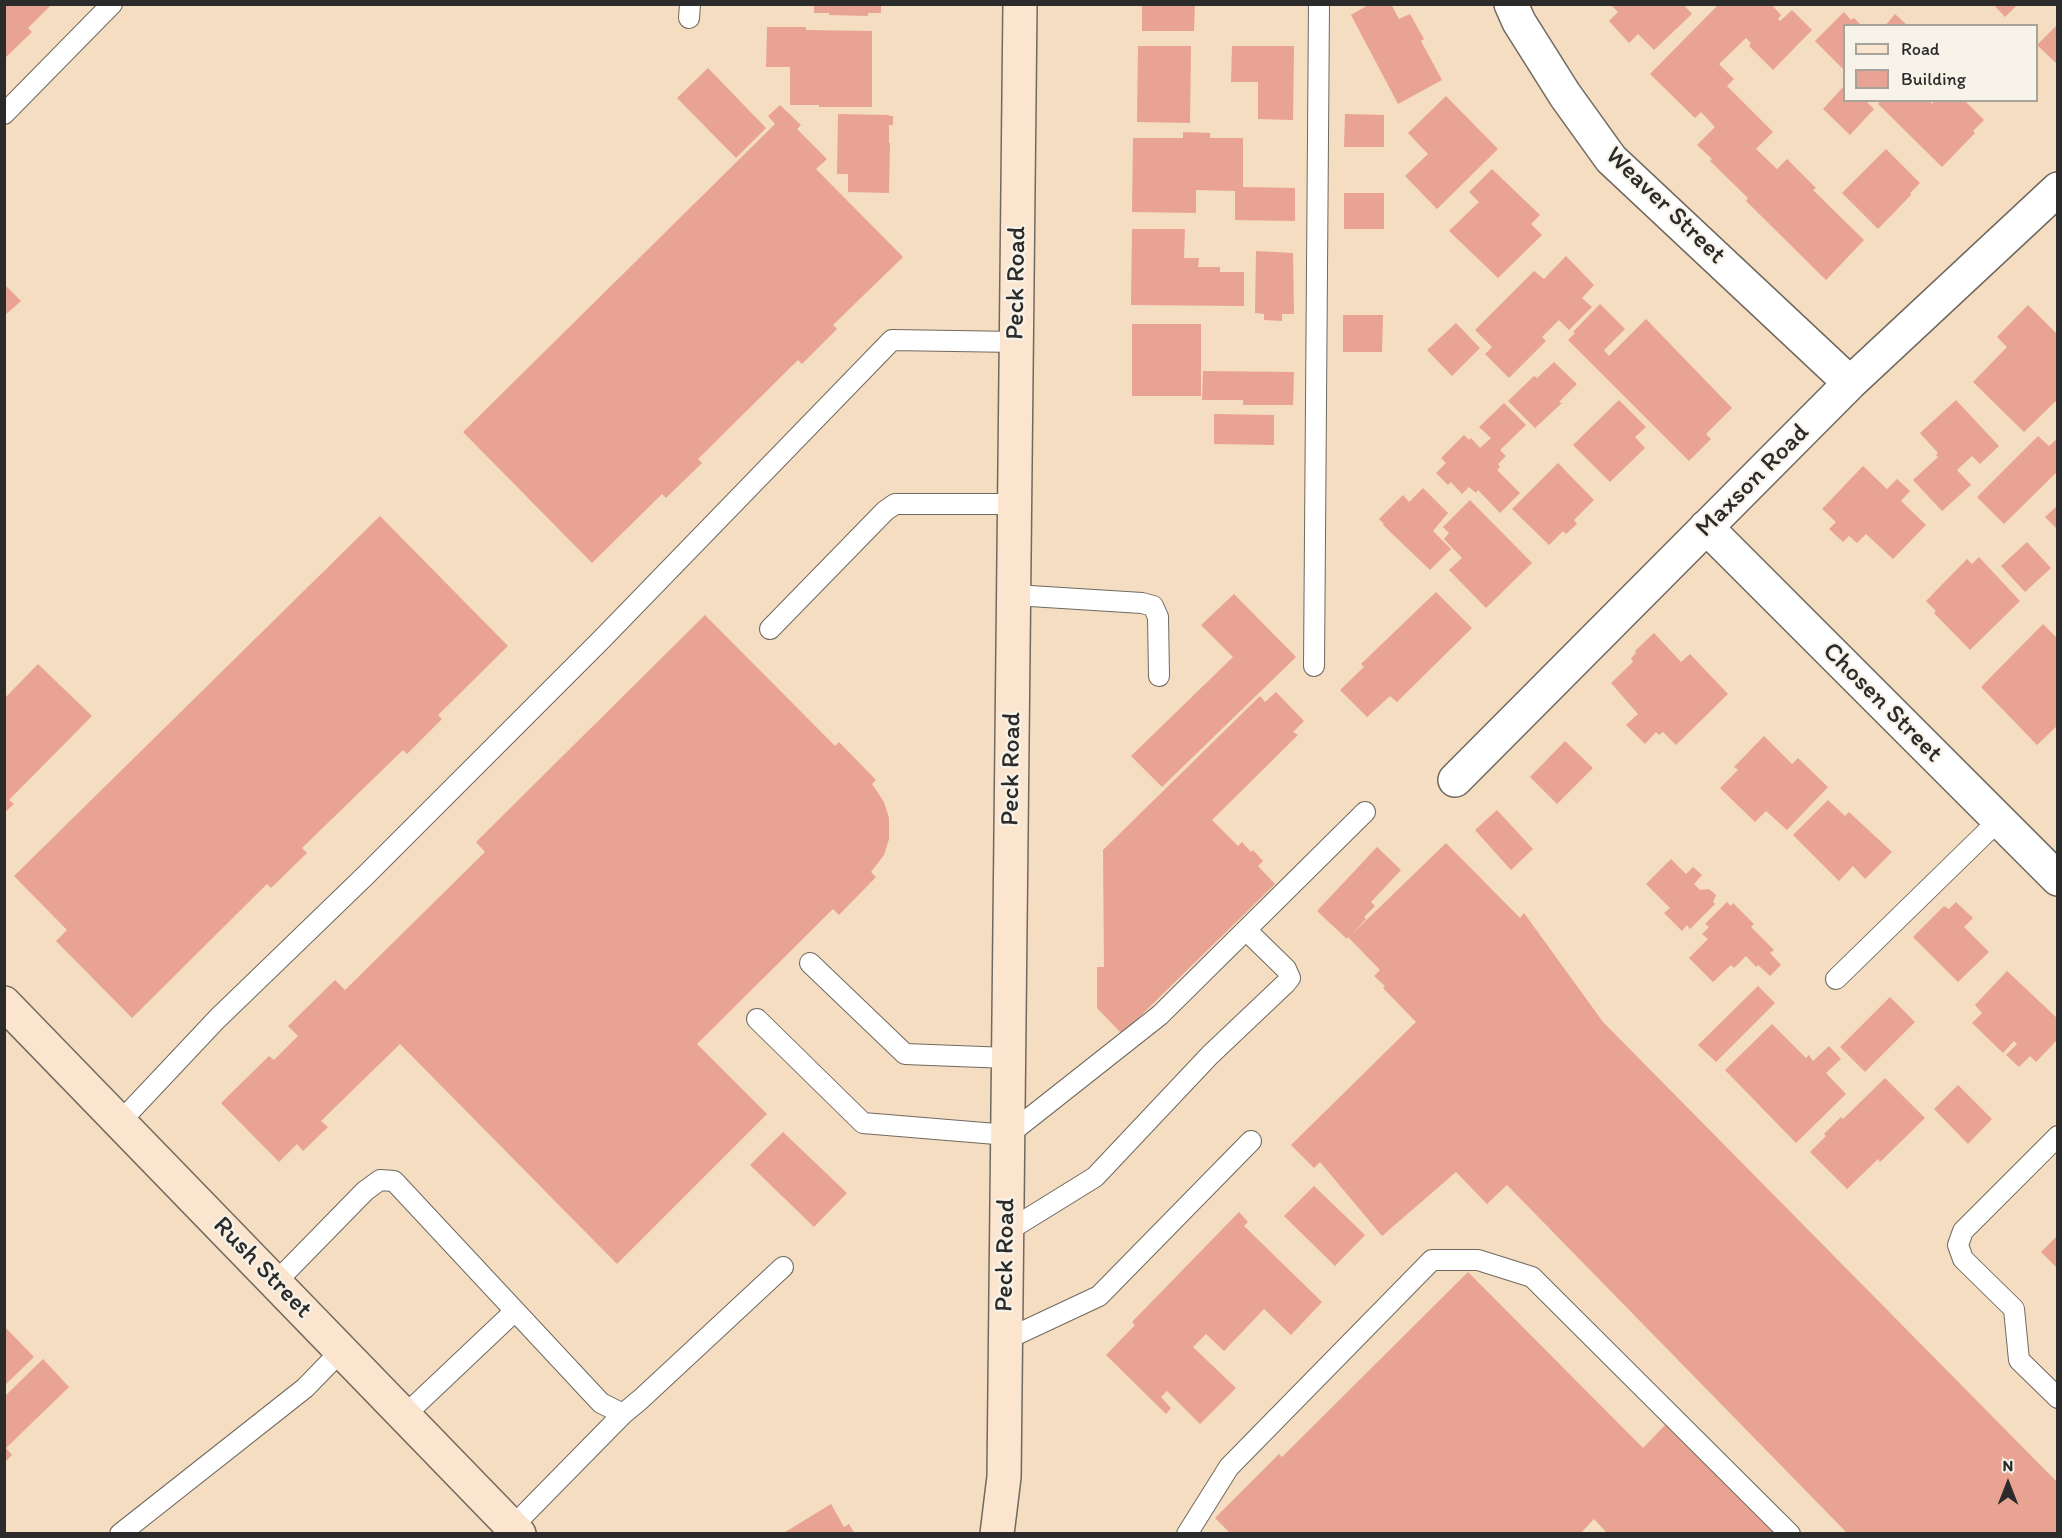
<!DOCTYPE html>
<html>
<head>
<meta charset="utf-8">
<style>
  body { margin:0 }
  #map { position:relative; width:2062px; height:1538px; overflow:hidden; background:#f4ddc0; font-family:Itim,sans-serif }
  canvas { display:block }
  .frame { position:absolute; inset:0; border:6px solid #2b2b2b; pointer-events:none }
  .legend { position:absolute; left:1843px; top:24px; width:195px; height:78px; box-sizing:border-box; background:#f7f3e8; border:2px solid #a5a39c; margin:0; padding:8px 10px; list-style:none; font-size:18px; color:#2b2b2b }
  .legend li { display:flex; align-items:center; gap:12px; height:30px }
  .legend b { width:30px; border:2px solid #a5a39c }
  .north { position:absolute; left:1978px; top:1454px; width:60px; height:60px; -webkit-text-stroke:4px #f7f3e8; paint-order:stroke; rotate:0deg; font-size:16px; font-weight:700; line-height:24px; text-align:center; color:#2b2b2b }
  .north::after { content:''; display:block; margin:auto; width:21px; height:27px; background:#2b2b2b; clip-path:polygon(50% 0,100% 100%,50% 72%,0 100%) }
</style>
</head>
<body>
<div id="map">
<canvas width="2062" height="1538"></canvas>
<div class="frame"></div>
<ul class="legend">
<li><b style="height:8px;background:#fbe5cf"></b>Road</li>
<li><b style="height:16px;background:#e9a392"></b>Building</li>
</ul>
<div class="north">N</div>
</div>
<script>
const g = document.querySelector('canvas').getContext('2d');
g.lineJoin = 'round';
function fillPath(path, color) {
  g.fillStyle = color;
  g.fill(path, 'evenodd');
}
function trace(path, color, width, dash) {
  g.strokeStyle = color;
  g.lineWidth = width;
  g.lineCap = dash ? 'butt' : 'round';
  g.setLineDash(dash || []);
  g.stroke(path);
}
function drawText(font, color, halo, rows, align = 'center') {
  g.font = font + ' Itim,sans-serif';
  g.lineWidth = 4.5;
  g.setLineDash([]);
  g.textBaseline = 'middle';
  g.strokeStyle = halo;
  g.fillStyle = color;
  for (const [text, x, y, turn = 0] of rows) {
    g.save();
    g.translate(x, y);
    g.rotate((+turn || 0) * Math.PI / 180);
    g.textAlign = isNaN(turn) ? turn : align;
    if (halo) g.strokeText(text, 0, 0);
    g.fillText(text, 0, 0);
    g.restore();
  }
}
const building = new Path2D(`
  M4 4H52L28 28 32 32 4 59Z
  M814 4H881V13H868V16L829 15V13H814Z
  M1142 4H1195L1194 31H1142Z
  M1370 4H1391L1399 19 1410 14 1424 39 1421 41 1442 80 1398 104 1351 15Z
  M1610 4H1683L1692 14 1654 50 1638 34 1629 43 1609 21 1618 12Z
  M1719 4H1771L1781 15 1778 19 1780 21 1792 10 1812 30 1773 70 1749 46 1751 43 1746 38 1719 64 1734 79 1727 86 1773 132 1756 149 1777 169 1787 159 1816 188 1813 190 1864 240 1826 280 1746 201 1748 198 1710 161 1712 159 1697 145 1715 127 1701 112 1695 118 1650 74Z
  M1993 4H2018L2005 17Z
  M1844 12 1851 20 1854 18 1862 26H1844V70L1815 41Z
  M1895 14 1908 26H1885Z
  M2058 24V65L2037 45Z
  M767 27H806V30L872 31V107H819V105H790V67H766Z
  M1138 46H1191L1190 123 1137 122Z
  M1232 46H1294L1293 120 1258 119V82H1231Z
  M708 68 766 128 736 158 677 98Z
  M1844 86V100H1865L1874 109 1850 135 1823 109Z
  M1446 96 1498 149 1437 209 1405 176 1428 154 1408 133Z
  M1881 100H1929L1932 104 1935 100H1964L1984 120 1973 131 1975 133 1942 167 1878 104Z
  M780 105 801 125 797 129 827 159 816 169 903 257 833 325 837 329 802 364 798 360 698 459 702 463 666 498 662 494 592 563 463 432 775 124 768 116Z
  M838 114 889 115V116H893V125H889V143H890L889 193 848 192V174H837Z
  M1345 114 1384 115V147H1344Z
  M1183 132 1210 133V138H1243V187L1295 188V221L1235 220V191L1196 190V213L1132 212 1133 138H1183Z
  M1886 149 1920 183 1910 193 1911 195 1878 229 1842 193Z
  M1492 169 1540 215 1531 224 1542 235 1498 278 1449 231 1479 202 1469 192Z
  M1344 193H1384V229H1344Z
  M1132 229H1185L1184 258H1199L1198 267H1220V272H1244V306L1131 305Z
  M1256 251 1293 253 1294 314H1282V321L1264 320V314L1255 313Z
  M1566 256 1594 285 1582 298 1592 307 1569 330 1559 320 1542 337 1546 341 1509 378 1485 354 1492 347 1475 330 1534 271 1544 279Z
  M4 284 21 301 4 316Z
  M1600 304 1625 329 1604 350 1609 356 1646 319 1732 408 1706 434 1711 439 1689 461 1568 340 1575 333 1573 332Z
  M2028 305 2058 335V399L2024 432 1973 382 2007 347 1997 337Z
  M1343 315H1383L1382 352H1343Z
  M1456 323 1480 348 1452 376 1427 350Z
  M1132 324H1201V396H1132Z
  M1554 362 1577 384 1559 402 1562 403 1535 428 1508 401 1534 376 1537 378Z
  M1203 371 1294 372 1293 405H1243V400H1202Z
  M1619 400 1646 427 1635 437 1645 448 1610 482 1573 445Z
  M1956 400 1999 446 1980 464 1972 456 1957 470 1971 485 1942 511 1913 480 1938 457 1936 455 1938 453 1920 433Z
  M1504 403 1526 425 1500 450 1506 456 1498 464 1500 467 1497 470 1520 493 1500 513 1478 490 1476 493 1469 487 1462 494 1451 482 1448 485 1436 473 1446 463 1441 458 1464 435 1469 440 1471 438 1480 448 1491 438 1479 427Z
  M1214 414 1274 415V445L1214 444Z
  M2038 436 2049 446 2058 438V471L2004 524 1977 497Z
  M1558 463 1594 500 1574 520 1577 524 1566 534 1563 531 1549 545 1512 509Z
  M1863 466 1887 489 1897 479 1910 491 1901 501 1926 525 1893 559 1866 534 1857 543 1849 536 1843 542 1829 529 1836 522 1822 509Z
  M1423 488 1448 513 1433 531 1451 549 1430 570 1383 525 1384 524 1379 519 1403 495 1409 502Z
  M1470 500 1532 563 1486 608 1449 570 1462 558 1444 539 1449 533 1443 527Z
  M2058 505V530L2045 517Z
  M380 516 508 646 438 715 442 719 407 754 403 750 302 848 307 853 271 888 267 884 132 1018 56 941 67 930 14 876Z
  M2027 542 2051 568 2025 592 2001 566Z
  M1979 557 2020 601 1970 650 1934 613 1936 611 1926 601 1967 559 1972 564Z
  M1436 592 1472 628 1397 702 1390 696 1367 717 1340 690 1364 667 1361 664Z
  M1234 594 1296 657 1162 787 1131 756 1233 657 1201 625Z
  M705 615 835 746 839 742 876 780 872 784 884 802 889 818V839L884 855 871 872 876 877 839 915 833 909 697 1044 767 1114 617 1264 400 1044 321 1121 328 1127 303 1151 297 1144 279 1162 221 1103 269 1056 274 1060 298 1036 288 1026 335 980 345 990 485 852 476 842Z
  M2043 624 2058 639V725L2037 745 1981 687Z
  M1654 633 1681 662 1690 654 1728 694 1676 745 1663 732 1659 735 1656 732 1645 744 1626 725 1638 714 1611 683 1633 662 1631 658 1636 653 1635 651Z
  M38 664 92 716 9 800 14 804 4 813V699Z
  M1276 692 1304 721 1293 732 1298 735 1212 820 1238 846 1242 842 1251 852 1253 850 1263 861 1258 866 1275 884 1122 1034 1097 1008V967H1104L1103 850 1260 696 1265 702Z
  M1764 736 1792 764 1798 758 1828 787 1787 830 1766 811 1755 822 1720 788 1738 770 1734 767Z
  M1565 741 1593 768 1557 804 1530 777Z
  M1828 800 1845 816 1849 812 1892 852 1865 879 1853 866 1839 881 1793 835Z
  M1497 810 1533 849 1511 870 1475 830Z
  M1446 843 1520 918 1524 913 1603 1022 2058 1483V1534H1848L1507 1185 1487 1204 1456 1172 1382 1236 1320 1162 1314 1168 1291 1145 1416 1022 1383 988 1385 986 1374 976 1380 970 1348 937 1347 939 1317 911 1377 847 1401 870 1371 902 1375 906 1364 917 1366 919 1351 935Z
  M1671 859 1686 874 1693 867 1702 875 1694 884 1700 890 1709 889 1716 895 1713 902 1715 904 1690 929 1687 925 1682 931 1664 913 1670 908 1646 884Z
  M1727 902 1731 906 1733 903 1754 924 1751 927 1774 950 1770 953 1781 965 1770 976 1758 965 1756 967 1746 956 1734 968 1731 965 1713 982 1689 958 1708 939 1702 934 1709 927 1705 924Z
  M1956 902 1973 918 1964 927 1989 952 1958 982 1913 937 1944 906 1949 909Z
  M2007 971 2058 1019V1039L2036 1062 2030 1056 2019 1067 2006 1055 2017 1044 2014 1041 2003 1053 1972 1023 1982 1013 1975 1005Z
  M1758 986 1775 1003 1716 1062 1698 1045Z
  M1890 997 1915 1022 1865 1072 1840 1047Z
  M1772 1024 1806 1058 1809 1055 1813 1061 1829 1046 1841 1059 1826 1073 1846 1094 1796 1143 1725 1070Z
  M1885 1078 1925 1118 1880 1162 1878 1159 1847 1189 1810 1152 1826 1136 1824 1134 1841 1117 1843 1119Z
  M1958 1085 1992 1119 1968 1144 1934 1109Z
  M783 1132 847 1193 814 1227 750 1165Z
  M1314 1186 1365 1235 1335 1266 1284 1216Z
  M1239 1212 1248 1222 1244 1226 1322 1302 1291 1335 1264 1309 1224 1351 1206 1334 1193 1347 1236 1388 1200 1424 1167 1391 1161 1397 1171 1408 1166 1414 1106 1355 1135 1325 1132 1322Z
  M2058 1235V1269L2041 1252Z
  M1468 1272 1643 1448 1668 1422 1778 1534H1608L1594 1519 1580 1534H1231L1215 1518 1279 1454 1282 1457Z
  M4 1326 34 1357 4 1386Z
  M43 1359 69 1387 6 1448 12 1455 4 1463V1397Z
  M831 1504 844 1527 849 1524 855 1534H782Z`);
const lane = new Path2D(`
  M689 18 690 4
  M4 114 112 4
  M1014 595 1142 603 1153 606 1158 617 1159 676
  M770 629 885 511 895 504H1015
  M1314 666 1319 4
  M810 963 905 1054 1008 1058
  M1836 979 1999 820
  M757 1019 863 1123 1008 1135 1160 1015 1365 812
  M120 1122 217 1019 366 875 602 639 892 340 1016 342
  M2058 1136 1963 1231 1958 1245 1963 1259 2014 1309 2019 1360 2058 1398
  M1006 1232 1095 1177 1210 1055 1286 983 1290 978 1286 969 1246 930
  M275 1283 365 1191 380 1180 394 1181 601 1403 623 1414 641 1399 783 1267
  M1005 1340 1099 1296 1251 1141
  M405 1415 515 1311
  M512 1527 623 1414
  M120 1534 305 1388 341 1351
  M1187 1534 1229 1467 1432 1260H1478L1532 1277 1790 1534`);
const street = new Path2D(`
  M1511 4 1519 22 1565 95 1611 159 1850 383
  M1706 527 2058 879
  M1455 780 1850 383 2058 189`);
const secondary = new Path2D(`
  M4 1003 519 1534
  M997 1534 1004 1477 1020 4`);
const streetNames = [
  ["Weaver Street",1665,206,44],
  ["Peck Road",1017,283,-89],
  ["Maxson Road",1753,481,-45],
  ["Chosen Street",1882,703,45],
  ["Peck Road",1012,769,-89],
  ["Peck Road",1006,1255,-89],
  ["Rush Street",262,1268,46]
];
fillPath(building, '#e9a392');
trace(lane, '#71695f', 22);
trace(street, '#71695f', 36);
trace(secondary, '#71695f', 36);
trace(lane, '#fff', 20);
trace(street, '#fff', 33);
trace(secondary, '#fbe5cf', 33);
drawText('26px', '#2b2b2b', '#f7f3e8', streetNames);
</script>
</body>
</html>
